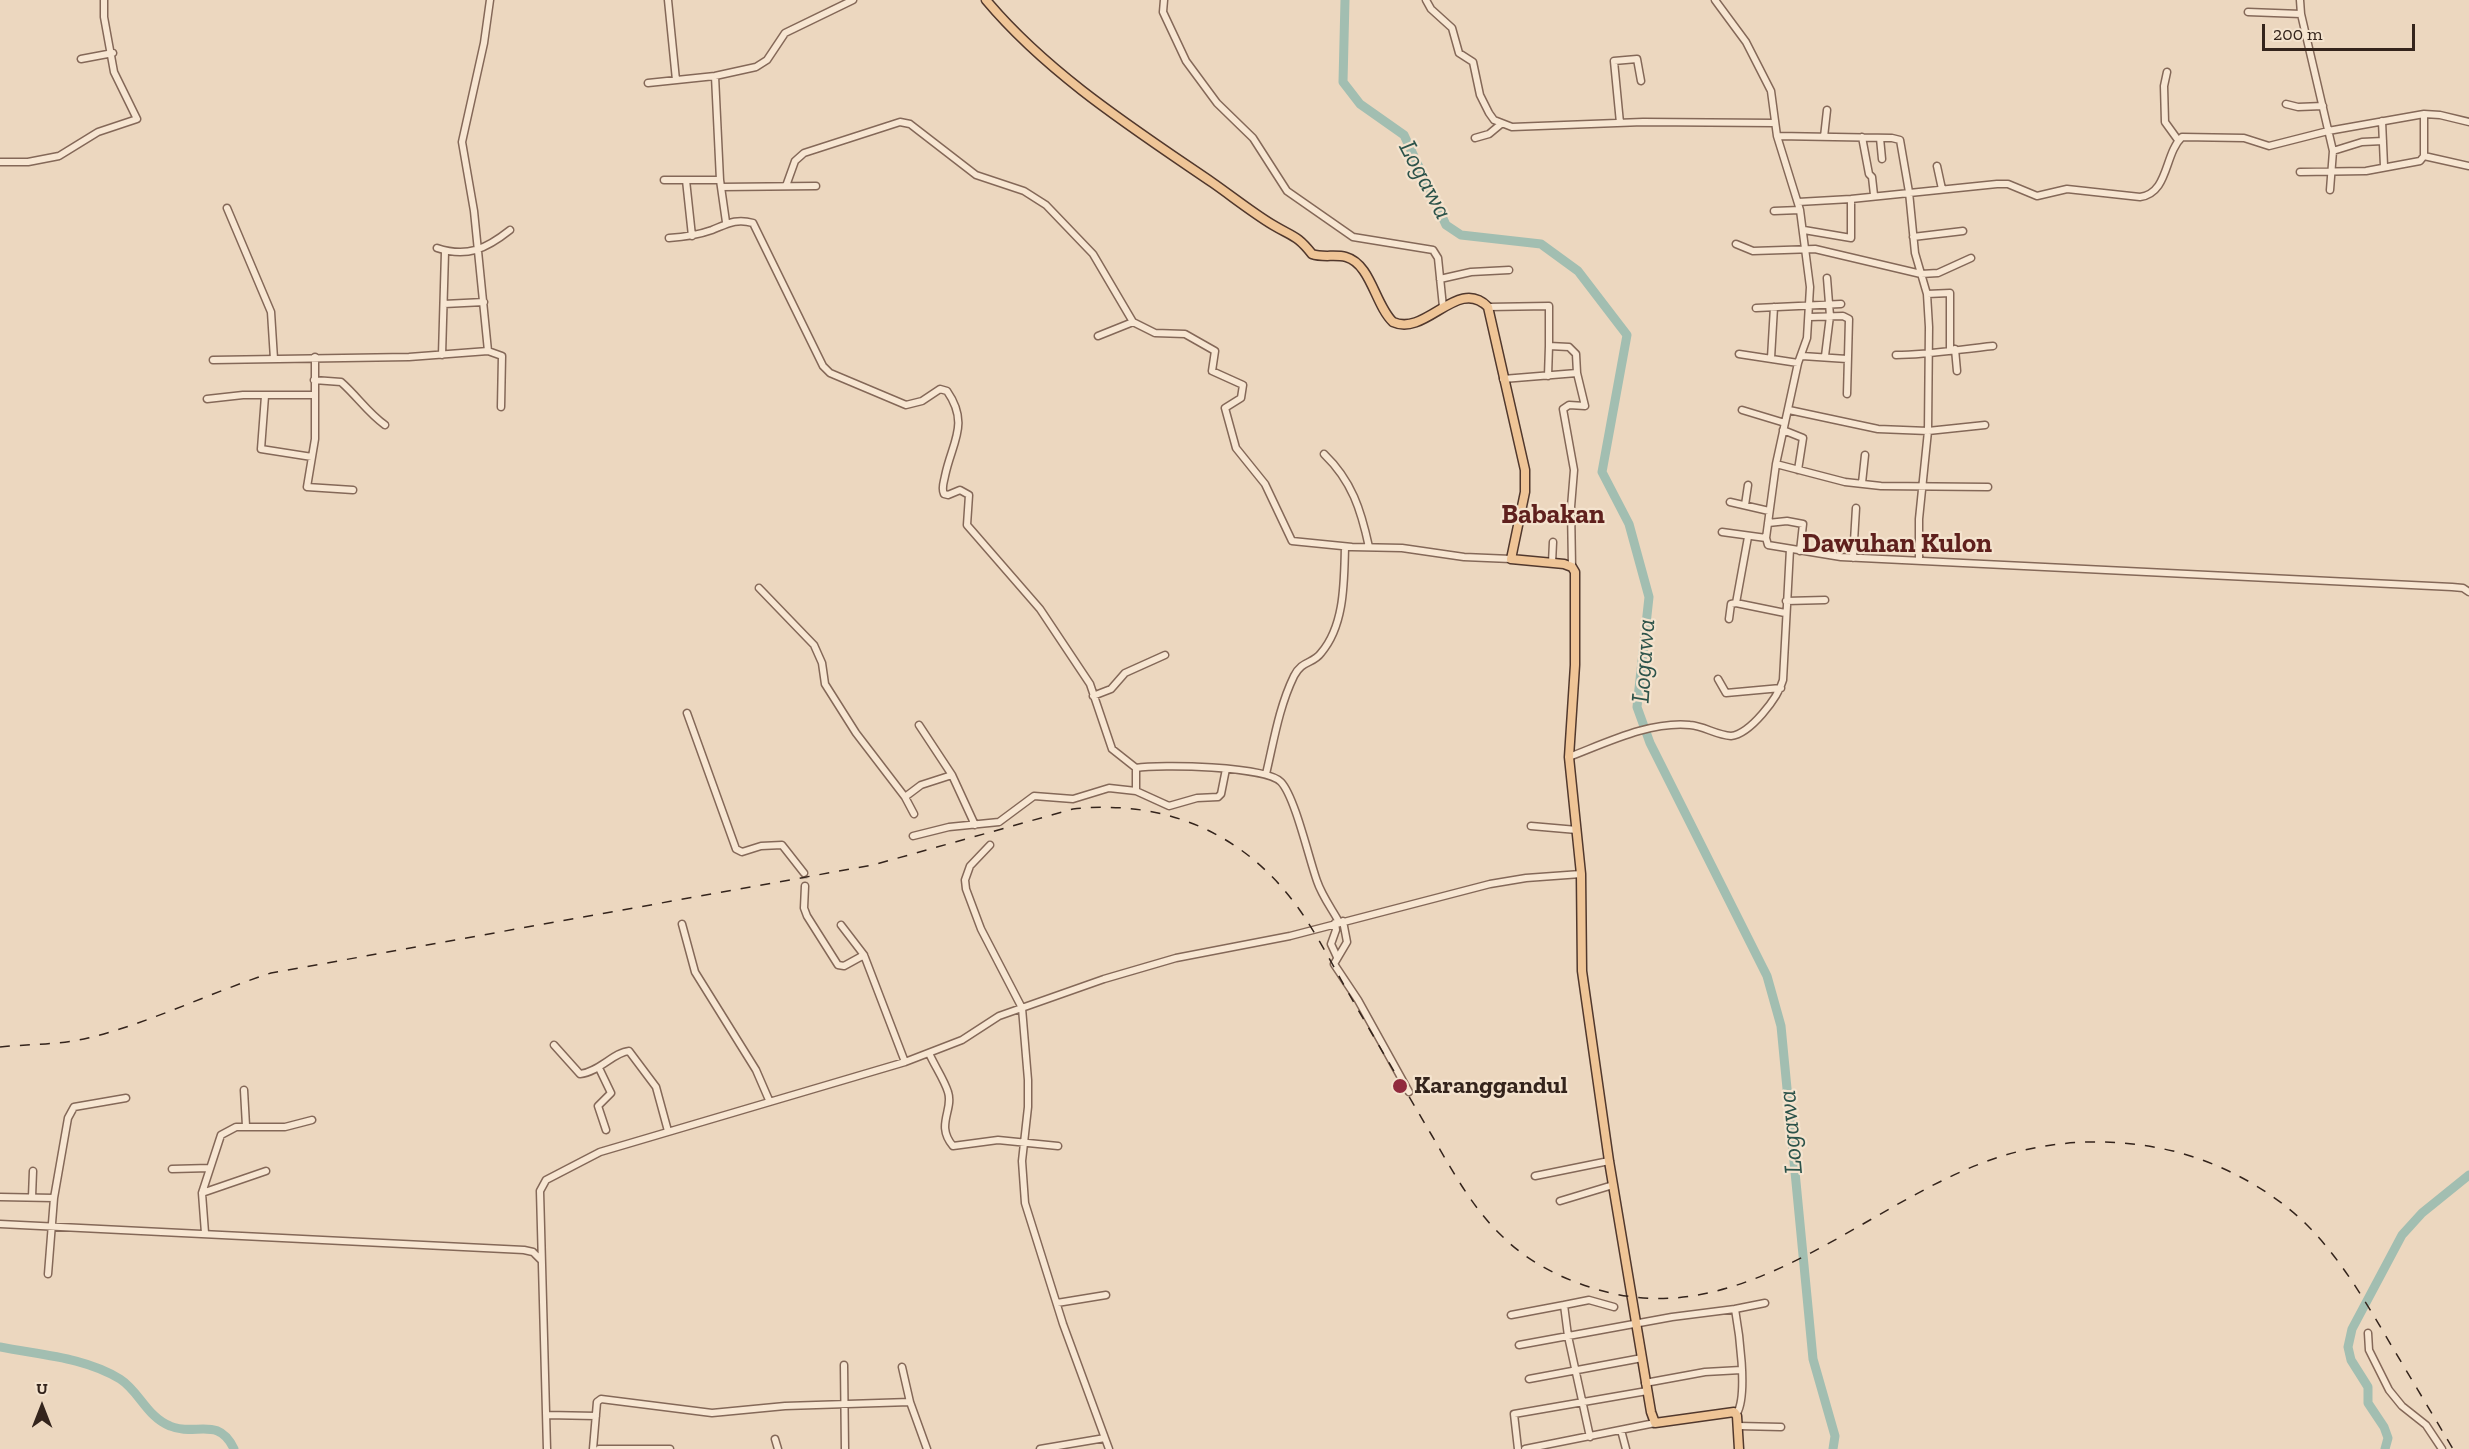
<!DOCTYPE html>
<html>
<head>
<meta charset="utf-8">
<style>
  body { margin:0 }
  #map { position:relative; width:2469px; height:1449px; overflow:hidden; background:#ecd7bf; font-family:"Zilla Slab",serif }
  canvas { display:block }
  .north { position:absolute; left:12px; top:1377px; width:60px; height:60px; -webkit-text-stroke:4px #f4e3ce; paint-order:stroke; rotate:0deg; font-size:16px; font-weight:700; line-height:24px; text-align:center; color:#34241c }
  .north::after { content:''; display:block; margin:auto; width:21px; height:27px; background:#34241c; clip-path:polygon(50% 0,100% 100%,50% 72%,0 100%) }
  .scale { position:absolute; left:2262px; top:24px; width:153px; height:27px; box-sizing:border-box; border:3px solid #34241c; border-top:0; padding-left:8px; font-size:18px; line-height:21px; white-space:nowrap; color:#34241c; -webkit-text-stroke:4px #f4e3ce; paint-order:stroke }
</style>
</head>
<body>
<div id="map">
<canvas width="2469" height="1449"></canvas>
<div class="north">U</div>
<div class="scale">200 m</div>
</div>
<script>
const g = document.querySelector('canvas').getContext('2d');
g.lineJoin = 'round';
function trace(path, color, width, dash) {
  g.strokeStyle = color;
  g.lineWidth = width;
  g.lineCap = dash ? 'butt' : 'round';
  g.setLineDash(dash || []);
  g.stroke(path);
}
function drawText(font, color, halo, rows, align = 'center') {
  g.font = font + ' "Zilla Slab",serif';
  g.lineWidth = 4.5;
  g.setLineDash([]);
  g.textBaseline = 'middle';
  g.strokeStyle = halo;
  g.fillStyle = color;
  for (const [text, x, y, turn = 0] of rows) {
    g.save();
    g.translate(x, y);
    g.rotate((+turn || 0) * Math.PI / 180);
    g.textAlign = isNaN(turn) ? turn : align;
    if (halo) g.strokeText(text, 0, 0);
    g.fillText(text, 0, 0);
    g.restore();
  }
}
const river = new Path2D(`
  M1345 0 1343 82 1360 104 1404 135 1446 225 1461 235 1541 244 1578 271 1627 335 1602 472 1629 524 1649 597 1637 707 1650 743 1767 976 1781 1026 1813 1359 1835 1436 1833 1449
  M0 1347C40 1355 84 1357 120 1379 139 1391 147 1417 170 1426 195 1437 218 1415 234 1449
  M2385 1449 2388 1438 2384 1427 2368 1403V1387L2351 1360 2348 1347 2352 1329 2402 1235 2422 1213 2469 1175`);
const minorTunnel = new Path2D(`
  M804 873 805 886`);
const minor = new Path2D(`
  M668 0 676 80
  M1164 0 1163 12 1186 61 1217 103 1253 138 1287 191 1353 237 1433 250 1438 258 1443 307
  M1426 0 1431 9 1452 28 1459 53 1473 62 1480 95 1489 113 1494 120 1512 127 1643 122 1775 123
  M1715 0 1746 42 1771 91 1777 136 1800 210 1810 287 1807 338 1798 363 1776 464 1766 538 1768 545 1841 557 2452 587 2463 588 2469 592
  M2300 0 2301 14 2333 151 2330 190
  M2248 12 2301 14
  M81 59 113 53
  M2167 72 2164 86 2165 122 2178 140
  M715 76 720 180 726 222
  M648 83 715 76 756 67 767 60 785 33 853 0
  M2286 104 2298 107 2323 106
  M2382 121 2384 166
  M1620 123 1614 61 1637 59 1641 81
  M1777 136 1892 138 1900 140 1909 192 1915 253 1927 294 1929 327 1928 431 1919 519V560
  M1824 137 1827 110
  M1862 137 1869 174 1872 177 1874 195
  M1475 138 1489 134 1501 124
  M1880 138 1882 159
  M2333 151 2362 142 2383 141
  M2424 156 2469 166
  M0 162H28L59 156 98 132 137 119 114 72 104 17V0
  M1937 166 1942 189
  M2300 172 2366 171 2420 161 2424 156V114
  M664 180H720
  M686 180 692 236
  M786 186 795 161 804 153 900 122 910 124 976 175 1024 191 1046 205 1093 254 1133 322 1155 333 1185 334 1215 351 1212 371 1243 385 1241 398 1225 408 1236 448 1265 484 1292 541 1352 547 1402 548 1464 557 1511 559
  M721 187 816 186
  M1798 202 1851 199 1997 184H2008L2037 196 2067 189 2140 197C2169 193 2164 154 2182 137L2244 138 2269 146 2328 131 2424 114 2440 115 2469 122
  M227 208 271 312 274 359
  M1774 211 1800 210
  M1804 230 1851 238V199
  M1913 237 1963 231
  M669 238C684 237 698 235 712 230 727 224 736 218 753 223L823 366 830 373 906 405 922 401 940 389 947 391C970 424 952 442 945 476 944 482 941 488 944 494L948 495 960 490 969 495 967 525 1040 609 1090 684 1112 749 1136 768V791L1109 788 1073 799 1034 796 999 822 949 827 913 836
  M1736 244 1753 251 1815 249 1921 274 1938 273 1971 258
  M437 248C467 258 486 249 510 230
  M1440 279 1471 272 1509 270
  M1927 294 1950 293V349
  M444 304 484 302
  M1488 307 1549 306V346L1569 347 1576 354 1577 373 1585 406 1569 405 1563 409 1574 470 1571 507 1572 567
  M1756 308 1841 304
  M1810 317 1843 316 1849 319 1847 394
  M1098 336 1133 322
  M1955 349 1957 371
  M488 351 502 356 501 407
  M1739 354 1798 363
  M442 355 445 252
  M1896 355C1929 355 1961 349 1993 346
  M1802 356 1847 359
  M1825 356 1830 316 1827 278
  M315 357V439L307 487 353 490
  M1771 358 1774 307
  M213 360 409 357 488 351 474 211 462 142 484 43 490 0
  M1548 376 1549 346
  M1503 379 1577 373
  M314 380 341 382C357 396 368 413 385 425
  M265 396 261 449 312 457
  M207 399 243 395H313
  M1742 410 1785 423
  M1789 410 1878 429 1928 431 1985 425
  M1783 430 1803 438 1798 470
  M1324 454C1352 481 1361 510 1369 547
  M1776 464 1845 482 1881 486 1988 487
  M1862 483 1865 455
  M1730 502 1769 511
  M1745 505 1748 485
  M1768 523 1787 521 1803 524 1800 551
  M1722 532 1766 538
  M1748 537 1736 603 1785 613
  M1853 558 1856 508
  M1552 563 1553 542
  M759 588 814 645 822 663 825 684 856 733 905 797 921 785 952 775
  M1786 601 1825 600
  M1729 619 1731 604 1736 603
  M1718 679 1726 693 1781 688
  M1093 696 1111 689 1125 673 1165 655
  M687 713 736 849 742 852 761 846 782 845 804 873
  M919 725 952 775 975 825
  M1569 757C1606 743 1650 721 1690 725 1704 726 1716 735 1731 736 1750 734 1778 698 1783 680L1790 549
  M1136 768C1160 764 1266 766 1281 782 1295 797 1309 859 1317 881 1322 896 1332 909 1339 922
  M1266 774C1274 740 1279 707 1294 676 1302 660 1313 664 1321 653 1345 625 1344 581 1345 547
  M1136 791 1169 806 1197 798 1218 797 1221 794 1226 769
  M905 797 914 814
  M1531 826 1577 830
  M990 845 970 866 965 880 966 889 981 929 1022 1008 1028 1080V1107L1022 1161 1025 1203 1063 1324 1109 1449
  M805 886 804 908 807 916 838 965 844 966 864 955
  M1343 921 1347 942 1334 964 1358 1000 1409 1092
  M1335 923 1336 930 1331 944 1337 957
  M682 924 695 972 756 1070 769 1100
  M841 925 864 955 905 1062
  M554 1045 580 1074C599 1072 614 1052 629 1051L656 1087 668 1131
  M929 1053C934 1065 944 1079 948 1092 954 1110 935 1125 953 1146L998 1140 1058 1146
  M599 1068 611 1093 598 1106 606 1130
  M244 1090 246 1126
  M172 1169 210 1168
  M1535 1176 1609 1161
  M202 1193 266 1171
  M0 1197 54 1198
  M32 1197 33 1171
  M1560 1201 1613 1185
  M0 1224 524 1250 533 1252 541 1260
  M205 1233 202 1193 221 1135 236 1127H285L312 1120
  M48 1274 54 1198 68 1118 74 1107 126 1098
  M1057 1303 1106 1295
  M1564 1305 1589 1300 1614 1307
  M1735 1309 1765 1303
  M1511 1315 1564 1305 1568 1336 1590 1437
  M2368 1333 2369 1350 2389 1390 2402 1406 2426 1425 2442 1449
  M1519 1345 1672 1317 1735 1309C1739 1331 1748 1395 1737 1413
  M844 1365 845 1449
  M902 1367 910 1402
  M1529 1379 1642 1358
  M1645 1383 1705 1372 1741 1370
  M547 1415 596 1416
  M1738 1426 1781 1427
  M1621 1430 1626 1449
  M775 1439 778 1449
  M547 1449 540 1191 546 1180 600 1152 905 1062 962 1040 999 1016 1104 979 1176 958 1290 936 1490 884 1526 878 1581 874
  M593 1449 597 1402 601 1399 712 1413 785 1406 910 1402 927 1449
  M599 1449H670
  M1040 1449 1105 1438
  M1518 1449 1514 1414 1647 1391
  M1525 1449 1655 1423`);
const major = new Path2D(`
  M986 0C1048 74 1134 129 1213 183 1233 197 1253 213 1273 225 1293 237 1297 235 1312 254 1323 258 1335 254 1346 257 1371 264 1375 305 1393 322 1426 337 1458 276 1488 307L1525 470V492L1511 559 1564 564 1572 567 1575 572V665L1569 757 1581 874 1582 971 1609 1161 1651 1412 1655 1423 1734 1412 1737 1416 1739 1449`);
const rail = new Path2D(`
  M0 1047C28 1044 60 1045 88 1038 150 1023 209 993 271 973L873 865 1073 809C1165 799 1245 833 1299 909 1318 936 1333 966 1349 994 1376 1041 1404 1088 1431 1134 1452 1170 1472 1208 1503 1237 1528 1262 1562 1279 1596 1289 1744 1335 1865 1202 1996 1158 2054 1139 2113 1137 2173 1151 2221 1163 2270 1189 2306 1224 2338 1256 2361 1294 2384 1333 2407 1372 2430 1410 2453 1449`);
const markers = [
  [1400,1086,8,"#912a3d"]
];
const poiNames = [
  ["Karanggandul",1414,1086]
];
const waterNames = [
  ["Logawa",1425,180,62],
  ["Logawa",1644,661,-86],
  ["Logawa",1791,1132,-95]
];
const quarterNames = [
  ["Babakan",1553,515],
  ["Dawuhan Kulon",1897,544]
];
trace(river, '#a2beb1', 9);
trace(minorTunnel, '#c7b39e', 6, [6, 3]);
trace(minor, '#846858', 9);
trace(major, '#51382d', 11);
trace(minor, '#f7e6d2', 6);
trace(major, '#efc597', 8);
trace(rail, '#34241c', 1.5, [10, 10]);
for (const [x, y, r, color] of markers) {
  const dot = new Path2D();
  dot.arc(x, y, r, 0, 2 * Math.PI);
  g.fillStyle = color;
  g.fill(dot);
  trace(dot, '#f4e3ce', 2);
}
drawText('bold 24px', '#34241c', '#f4e3ce', poiNames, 'left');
drawText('italic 26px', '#2c534a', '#f4e3ce', waterNames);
drawText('bold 27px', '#5f201d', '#f4e3ce', quarterNames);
</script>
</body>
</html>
